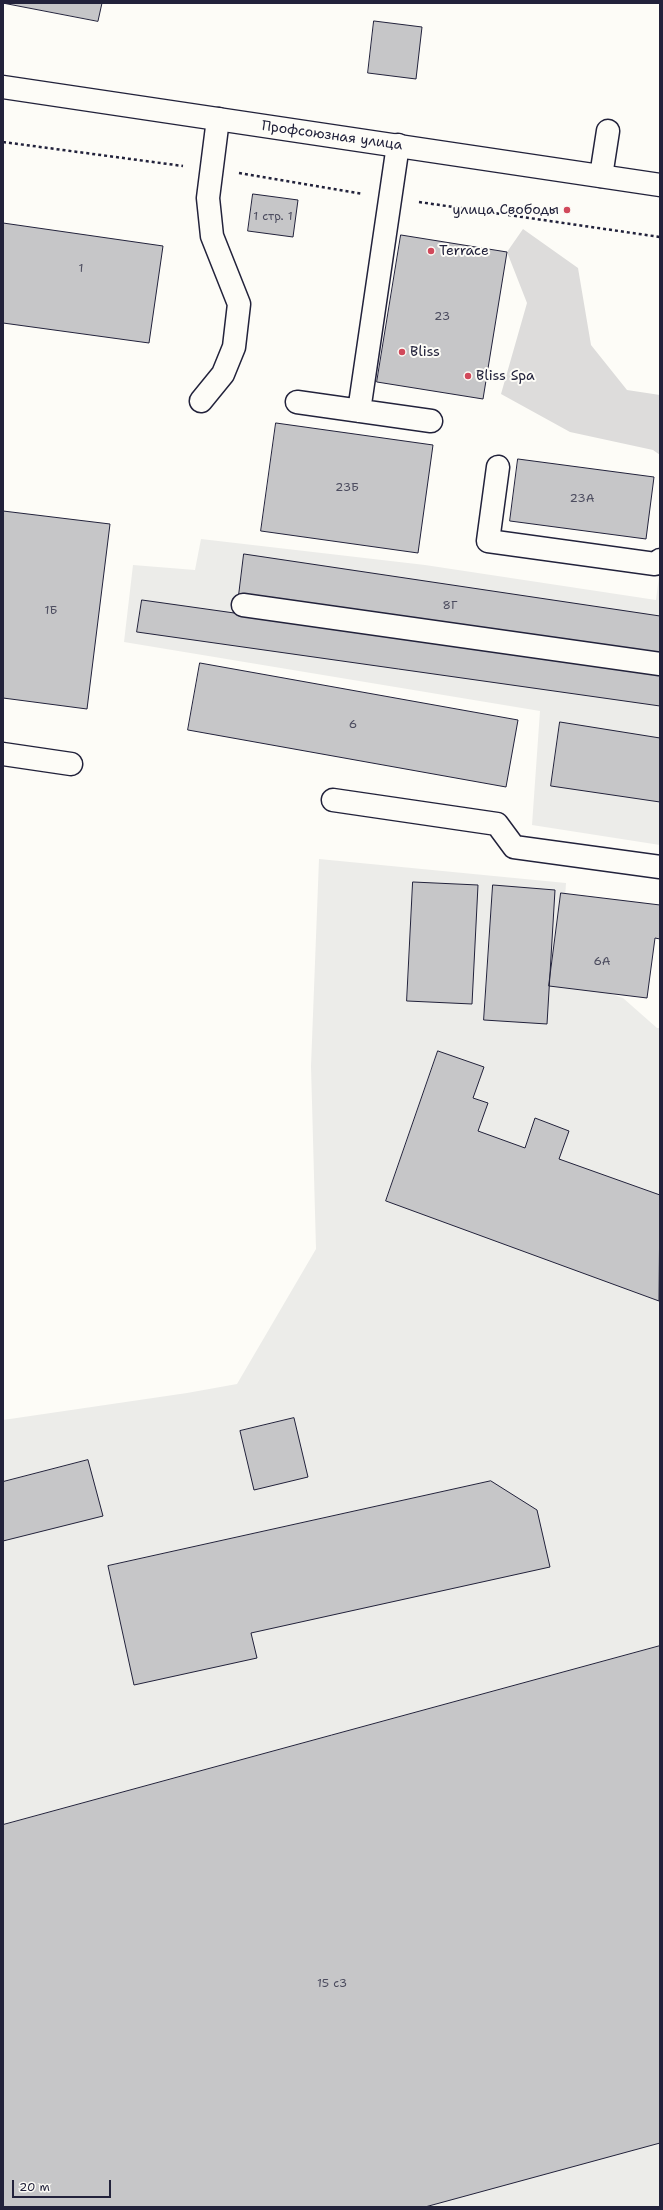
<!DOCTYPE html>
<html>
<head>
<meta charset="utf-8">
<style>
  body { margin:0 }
  #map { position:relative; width:663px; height:2210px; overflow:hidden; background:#fdfcf7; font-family:"Shantell Sans",sans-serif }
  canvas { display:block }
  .frame { position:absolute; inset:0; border:4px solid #22223b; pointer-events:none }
  .scale { position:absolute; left:12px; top:2180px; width:99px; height:18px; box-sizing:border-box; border:2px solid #22223b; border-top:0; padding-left:5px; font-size:12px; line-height:14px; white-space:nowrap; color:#22223b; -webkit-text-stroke:3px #fdfcf7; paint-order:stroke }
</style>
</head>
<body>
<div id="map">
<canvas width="663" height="2210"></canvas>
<div class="frame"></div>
<div class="scale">20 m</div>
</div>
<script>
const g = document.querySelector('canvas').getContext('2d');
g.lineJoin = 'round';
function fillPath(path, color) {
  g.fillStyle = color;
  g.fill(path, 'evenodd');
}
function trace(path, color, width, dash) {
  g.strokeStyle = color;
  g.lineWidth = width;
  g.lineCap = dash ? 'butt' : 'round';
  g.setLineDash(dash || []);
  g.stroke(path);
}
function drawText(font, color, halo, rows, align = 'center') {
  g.font = font + ' "Shantell Sans",sans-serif';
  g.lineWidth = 4;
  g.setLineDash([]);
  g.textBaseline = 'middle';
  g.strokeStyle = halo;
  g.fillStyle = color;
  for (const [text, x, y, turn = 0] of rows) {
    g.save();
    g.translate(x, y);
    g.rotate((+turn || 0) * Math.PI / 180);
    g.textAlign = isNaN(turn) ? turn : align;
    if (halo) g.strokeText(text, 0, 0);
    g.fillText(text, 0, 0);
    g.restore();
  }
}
const built = new Path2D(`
  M201 539 425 565 656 600 660 568V845L532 825 540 711 124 642 133 565 195 570Z
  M319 859 566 883 560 977 623 998 657 1028H660V2207H3V1420L187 1393 237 1384 316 1249 311 1066Z`);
const green = new Path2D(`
  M523 229 578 268 591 345 627 390 660 395V455L653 450 570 432 501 394 527 303 507 252Z`);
const building = new Path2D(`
  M3 3H102L98 21Z
  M374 21 422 27 416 79 368 73Z
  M253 194 298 200 293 237 248 231Z
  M3 223 163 246 149 343 3 323Z
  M401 235 507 252 483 399 377 382Z
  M276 423 433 445 418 553 261 531Z
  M518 459 654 477 646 539 510 521Z
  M3 511 110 524 87 709 3 698Z
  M244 554 660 616V657L239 595Z
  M142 600 660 673V706L137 632Z
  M200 663 518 720 506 787 188 730Z
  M560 722 660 738V802L551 786Z
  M413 882 478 885 472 1004 407 1001Z
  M493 885 555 890 547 1024 484 1020Z
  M561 893 660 905V939L655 938 647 998 549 986Z
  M438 1051 484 1067 473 1098 488 1103 478 1131 525 1148 535 1118 569 1131 559 1159 660 1195 659 1301 386 1201Z
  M294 1418 308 1477 254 1490 240 1431Z
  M88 1460 103 1516 3 1541V1482Z
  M491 1481 537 1510 550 1567 251 1633 257 1658 134 1685 108 1566Z
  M660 1646V2143L425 2207H3V1825Z`);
const path = new Path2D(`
  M3 142 183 166
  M239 173 363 194
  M419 202 660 237`);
const minor = new Path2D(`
  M601 176 608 131
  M201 401 223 374 234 347 239 304 212 236 208 198 218 119
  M297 402 431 421
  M359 411 398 145
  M498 467 488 541 655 564 660 560
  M243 605 660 664
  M3 754 71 764
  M333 800 497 824 514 847 660 867`);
const major = new Path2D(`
  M3 87 660 185`);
const markers = [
  [567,210,4,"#d1495b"],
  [431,251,4,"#d1495b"],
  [402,352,4,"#d1495b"],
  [468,376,4,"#d1495b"]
];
const numberNames = [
  ["1 стр. 1",273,217],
  ["1",81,269],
  ["23",442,317],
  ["23Б",347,488],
  ["23А",582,499],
  ["8Г",450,606],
  ["1Б",51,611],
  ["6",353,725],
  ["6А",602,962],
  ["15 с3",332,1984]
];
const streetNames = [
  ["Профсоюзная улица",332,136,8]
];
const poiNames = [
  ["улица Свободы",559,210,"right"],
  ["Terrace",439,251],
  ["Bliss",410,352],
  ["Bliss Spa",476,376]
];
fillPath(built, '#ecece9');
fillPath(green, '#dddcdb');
fillPath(building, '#c6c6c8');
trace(building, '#22223b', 1);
trace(minor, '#22223b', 25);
trace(major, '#22223b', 25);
trace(path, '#22223b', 2.5, [3, 3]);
trace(minor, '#fdfcf7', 22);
trace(major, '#fdfcf7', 22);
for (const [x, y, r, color] of markers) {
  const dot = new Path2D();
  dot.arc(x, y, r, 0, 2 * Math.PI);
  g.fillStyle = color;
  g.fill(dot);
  trace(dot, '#fdfcf7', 1.5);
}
drawText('12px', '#4b4b5e', null, numberNames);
drawText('14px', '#22223b', '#fdfcf7', streetNames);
drawText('14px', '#22223b', '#fdfcf7', poiNames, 'left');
</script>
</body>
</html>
